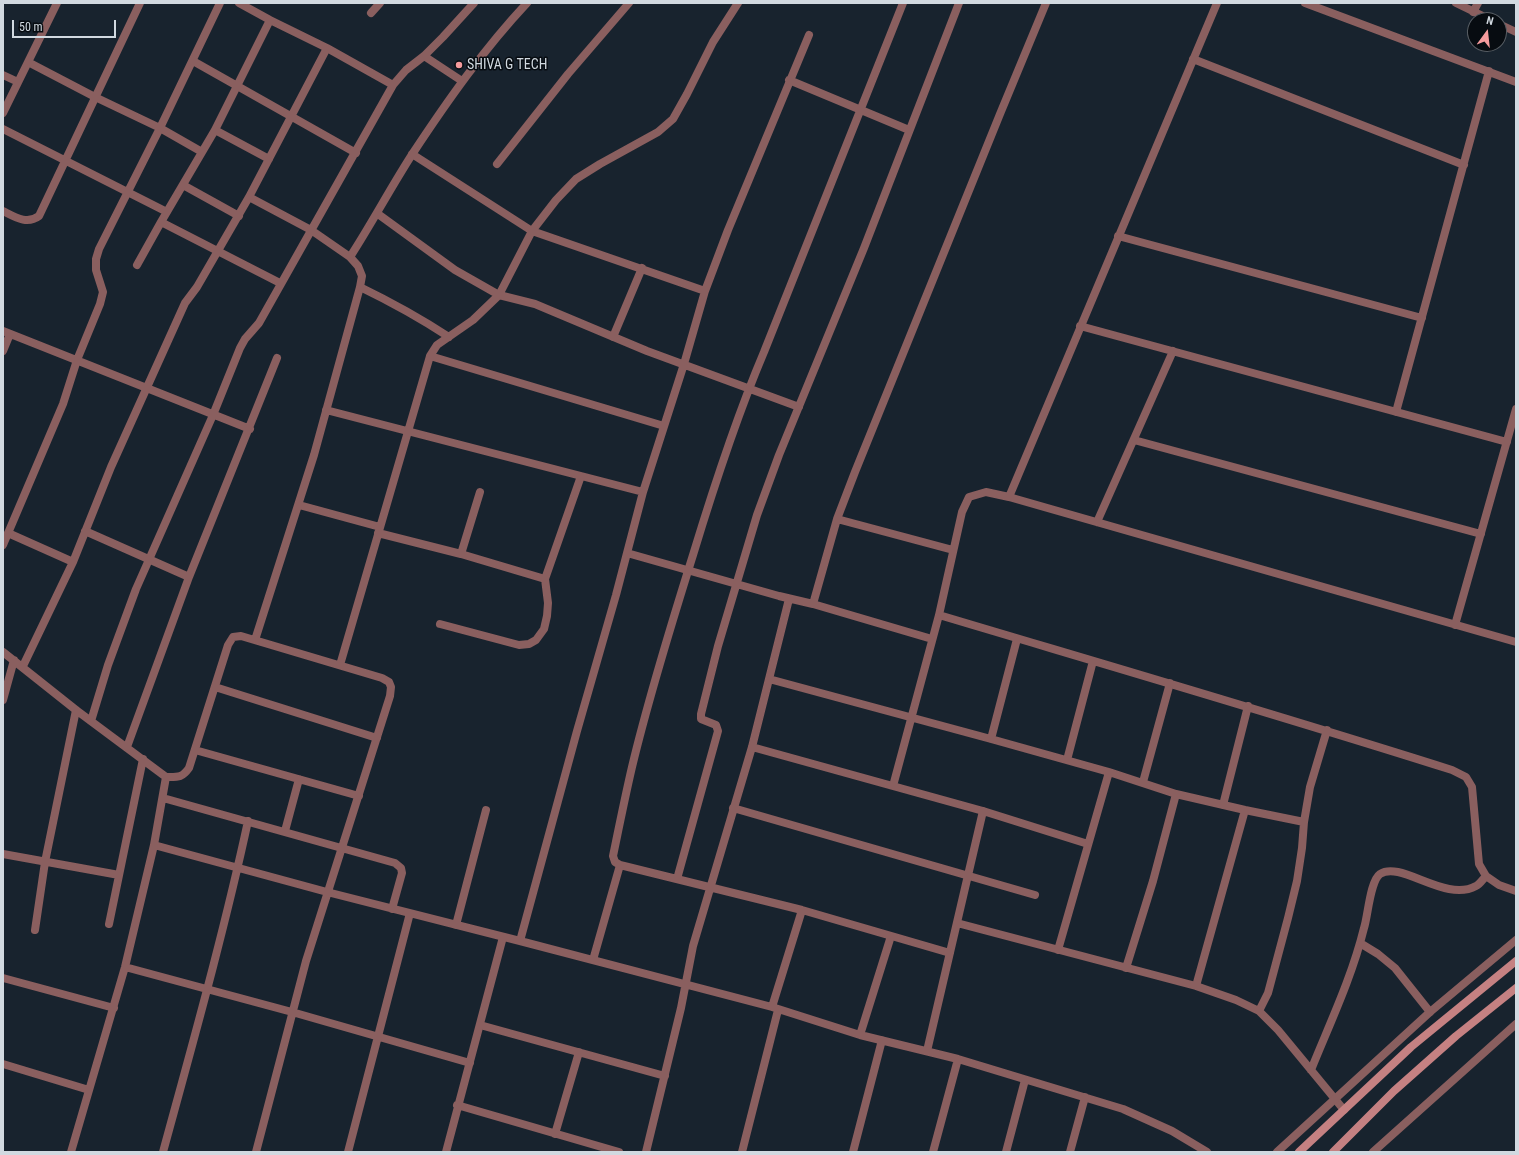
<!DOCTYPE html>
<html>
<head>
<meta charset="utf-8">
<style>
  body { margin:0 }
  #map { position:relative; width:1519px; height:1155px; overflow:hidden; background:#18232e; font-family:"Roboto Condensed",sans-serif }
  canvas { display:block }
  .frame { position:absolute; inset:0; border:4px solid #d1d9e0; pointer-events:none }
  .north { position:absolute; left:1467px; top:12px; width:40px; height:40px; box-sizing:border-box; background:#070c11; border:1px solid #585e64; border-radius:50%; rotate:15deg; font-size:11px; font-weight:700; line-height:16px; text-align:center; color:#d1d9e0 }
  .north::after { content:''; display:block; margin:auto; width:14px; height:18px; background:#f59b9d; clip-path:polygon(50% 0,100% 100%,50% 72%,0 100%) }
  .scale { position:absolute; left:12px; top:20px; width:104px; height:18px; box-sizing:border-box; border:2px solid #d1d9e0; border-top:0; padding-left:5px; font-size:12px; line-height:14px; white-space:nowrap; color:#d1d9e0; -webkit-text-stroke:3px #070c11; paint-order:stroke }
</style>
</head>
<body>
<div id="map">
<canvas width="1519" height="1155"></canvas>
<div class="frame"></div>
<div class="north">N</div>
<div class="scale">50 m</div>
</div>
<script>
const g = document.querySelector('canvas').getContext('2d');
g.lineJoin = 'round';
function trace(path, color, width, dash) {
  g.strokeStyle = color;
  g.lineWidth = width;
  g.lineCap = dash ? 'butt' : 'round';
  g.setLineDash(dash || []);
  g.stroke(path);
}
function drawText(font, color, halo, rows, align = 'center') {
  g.font = font + ' "Roboto Condensed",sans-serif';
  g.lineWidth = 3;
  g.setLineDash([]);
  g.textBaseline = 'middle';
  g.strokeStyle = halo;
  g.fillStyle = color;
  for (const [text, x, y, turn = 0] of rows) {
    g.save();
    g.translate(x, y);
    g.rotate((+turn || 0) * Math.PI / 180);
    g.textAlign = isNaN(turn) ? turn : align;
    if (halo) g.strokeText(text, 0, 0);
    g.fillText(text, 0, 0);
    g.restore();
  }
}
const minor = new Path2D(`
  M239 3 270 20 327 48 393 85
  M903 3 764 352C736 418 714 486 693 555 671 625 649 696 632 767 625 797 619 827 613 856L615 862 620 865 802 910 950 953
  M1305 3 1516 82
  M1456 3 1491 20
  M1473 12 1478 3
  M371 13 380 3
  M1499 24 1516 32
  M424 56 462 81
  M1193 59 1464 165
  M193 61 356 153
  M28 62 95 97 160 128 202 152
  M3 75 18 82
  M789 80 909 130
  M3 113 57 3
  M3 129 167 212
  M215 130 269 159
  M412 154 532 231 705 291
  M497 164 568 74 629 3
  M183 185 239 216
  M249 197 311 230 350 257 358 266 362 276 360 287 314 455 255 640
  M3 211C15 217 27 225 39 216L140 3
  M378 214 455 270 499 295 535 304 647 351 799 407
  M161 222 280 283
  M1118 236 1422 318
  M350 257C372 223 391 187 413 153 448 100 484 49 527 3
  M137 265 161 222 215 130 270 20
  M360 287C391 302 420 318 449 337
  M1080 326 1507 442
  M3 331 250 429
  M613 337 642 268
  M3 351 10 334
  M430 356 664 426
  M326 410 643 492
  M1396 412 1489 71
  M1134 440 1481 534
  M1009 497 1217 3
  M299 505 380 527
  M837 519 953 550
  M1097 522 1173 351
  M85 531 189 577
  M8 533 73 562
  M378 533 461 554 545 579
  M3 545 63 404 77 360 100 304 103 292 96 270V259L99 249 160 128 220 3
  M627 553 779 596 813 604 932 639
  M461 554 480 492
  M813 604 837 519 855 472 1000 114 1046 3
  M939 615C1110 666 1282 716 1452 770L1466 777 1472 787 1479 864 1486 876 1499 885 1516 891
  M440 624 519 645 529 644 536 640 544 629 547 616 548 603 545 579 581 476
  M1455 625 1516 409
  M3 652 76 710 166 777
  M340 665 430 356 437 345 473 320 499 295 532 231 556 200 576 179 600 164 658 132 673 119 687 94 713 42 738 3
  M23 666 73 562 111 467 185 303 197 287 249 197 327 48
  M769 679 991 739 1109 772 1176 794 1245 810 1304 822
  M215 687 377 738
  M3 700 14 660
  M91 721 108 665 136 589 213 415 240 348 245 339 259 323 393 85 406 70 424 56 443 37 474 3
  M991 739 1017 639
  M127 747 189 577 277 358
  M752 747 983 811 1088 844
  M195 750 359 796
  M1067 760 1093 661
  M1143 782 1170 683
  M893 786 939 615 962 512 969 497 986 492 1009 497 1516 642
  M163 798 395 863 401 868 402 873 392 909
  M1223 805 1248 706
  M733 808 1035 895
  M285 831 299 779
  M154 845 327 892 520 941 772 1007 860 1035 958 1059 1123 1109 1172 1131 1207 1152
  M3 854 119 875
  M677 879 718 731 716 725 701 719V714L718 646 757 515 779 455 864 248 959 3
  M957 923 1196 986 1236 1000 1259 1011 1278 1030 1344 1110
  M109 924 143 759
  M456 925 486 810
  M35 930 45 862 76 710
  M520 941 577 731 616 595 643 492 684 364 705 291 728 230 809 35
  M1360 943 1378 954 1395 968 1430 1012
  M1058 950 1109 772
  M593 960 620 865
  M125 967 292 1012 470 1063
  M1126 968 1153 881 1176 794
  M3 978 114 1008
  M1196 986 1245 810
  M772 1007 802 910
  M1259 1011 1268 993 1288 918 1297 881 1302 848 1304 822 1310 787 1327 730
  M480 1025 665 1076
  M860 1035 891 936
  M927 1051 983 811
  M3 1064 89 1090
  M1311 1070C1330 1023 1352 977 1364 928 1368 916 1370 881 1380 874 1401 860 1445 903 1476 886 1480 884 1483 879 1486 876
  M457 1105 619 1152
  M555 1134 579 1052
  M71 1152 125 967 154 845 166 777C178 777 182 778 189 768L228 645 233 637 241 636 382 678 389 682 391 687 390 696 306 961 256 1152
  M163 1152C193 1042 224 932 248 821
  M348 1152 410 913
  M446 1152 503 937
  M646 1152 681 1008 693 946 752 747 789 599
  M742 1152 778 1010
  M853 1152 882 1040
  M933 1152 958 1059
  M1006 1152 1025 1080
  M1070 1152 1085 1097`);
const tertiary = new Path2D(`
  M1277 1152 1430 1012 1516 940
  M1373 1152 1516 1024`);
const secondary = new Path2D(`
  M1299 1152 1411 1047 1516 961
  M1333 1152 1394 1091 1456 1036 1516 988`);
const markers = [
  [459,65,4,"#f59b9d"]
];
const poiNames = [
  ["SHIVA G TECH",467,65]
];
trace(minor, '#8a5f5f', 8);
trace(tertiary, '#8a5f5f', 8);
trace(secondary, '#c58182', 8);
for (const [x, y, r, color] of markers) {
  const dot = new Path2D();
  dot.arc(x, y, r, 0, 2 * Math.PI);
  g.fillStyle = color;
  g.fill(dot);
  trace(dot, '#070c11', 1.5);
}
drawText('14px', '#d1d9e0', '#070c11', poiNames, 'left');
</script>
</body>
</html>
